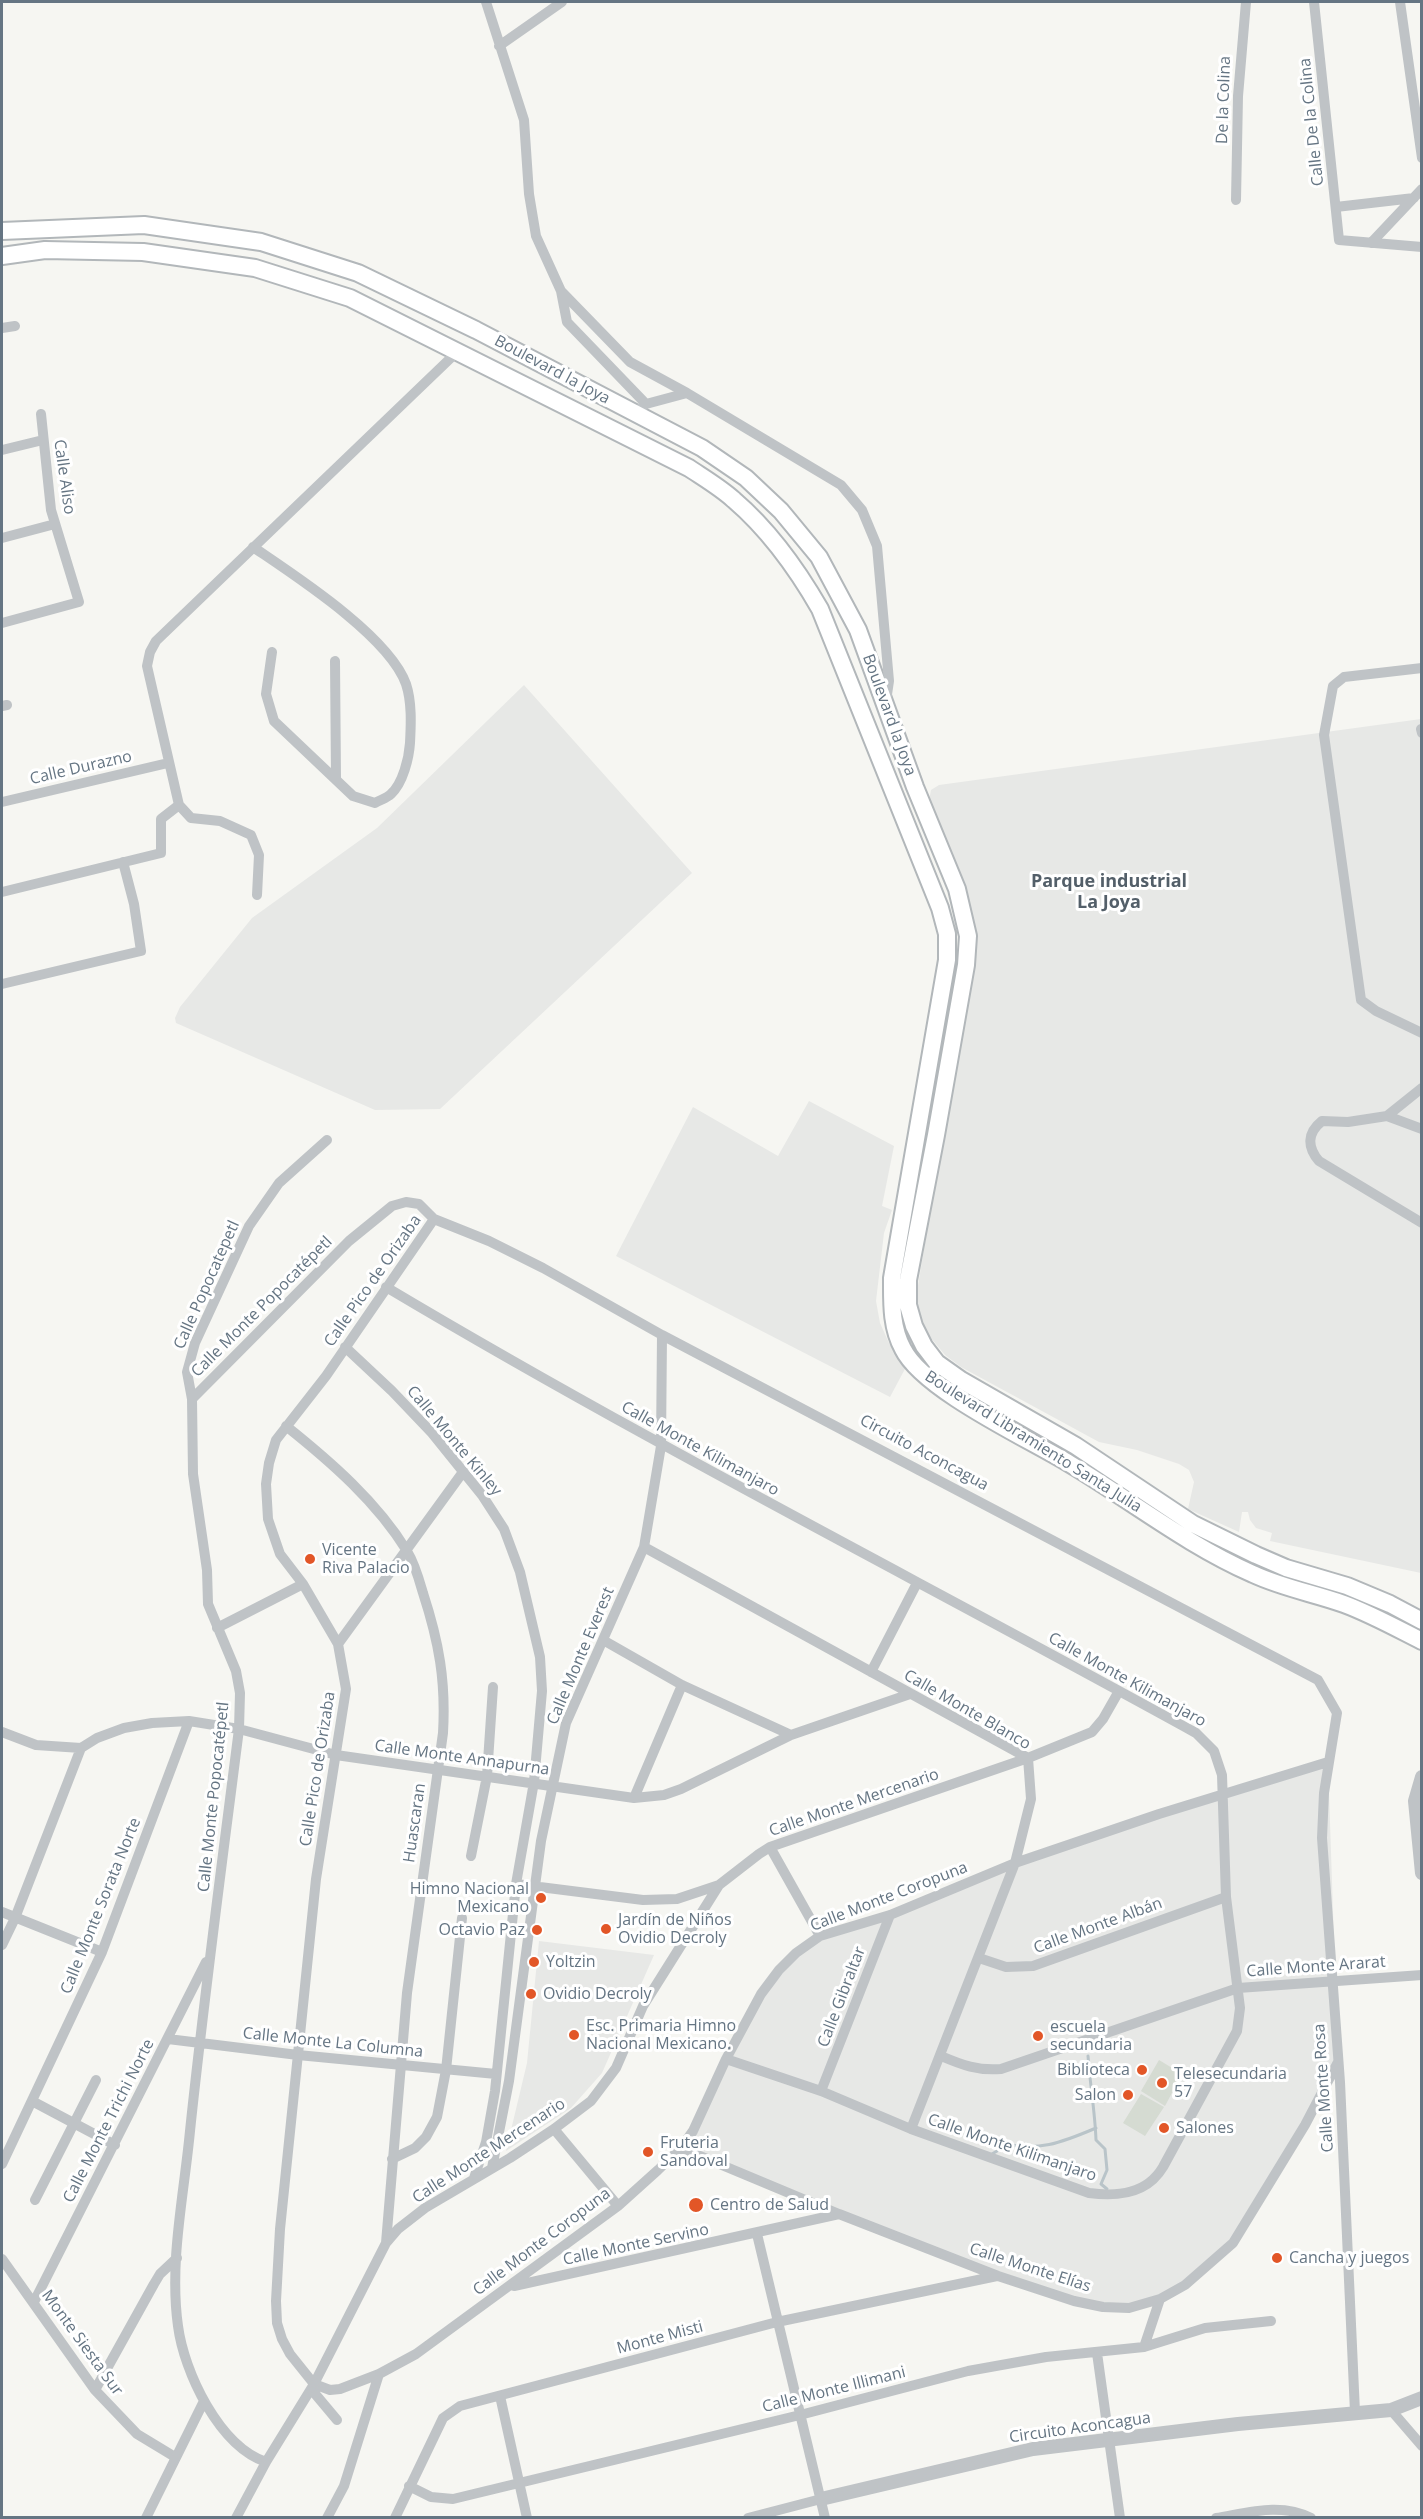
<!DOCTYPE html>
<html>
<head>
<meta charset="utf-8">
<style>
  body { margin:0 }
  #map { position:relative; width:1423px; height:2519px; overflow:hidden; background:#f6f6f2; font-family:"Open Sans",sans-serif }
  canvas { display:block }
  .frame { position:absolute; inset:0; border:3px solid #657583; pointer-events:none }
</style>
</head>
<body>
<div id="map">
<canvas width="1423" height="2519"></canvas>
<div class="frame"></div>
</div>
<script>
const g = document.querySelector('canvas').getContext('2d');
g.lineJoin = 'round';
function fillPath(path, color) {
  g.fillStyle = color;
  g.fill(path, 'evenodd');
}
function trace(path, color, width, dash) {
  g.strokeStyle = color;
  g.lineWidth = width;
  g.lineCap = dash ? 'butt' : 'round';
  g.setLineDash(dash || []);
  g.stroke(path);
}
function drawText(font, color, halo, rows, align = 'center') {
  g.font = font + ' "Open Sans",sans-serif';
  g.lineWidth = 6;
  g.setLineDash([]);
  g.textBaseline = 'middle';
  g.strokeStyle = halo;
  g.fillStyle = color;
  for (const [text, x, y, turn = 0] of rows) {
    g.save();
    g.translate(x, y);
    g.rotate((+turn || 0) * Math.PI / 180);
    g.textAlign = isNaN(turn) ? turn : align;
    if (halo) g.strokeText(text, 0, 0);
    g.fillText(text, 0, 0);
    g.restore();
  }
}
const built = new Path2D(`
  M524 685 692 873 440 1109 375 1110 176 1023 175 1018 180 1007 252 918 377 828Z
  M1421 719V1573L1270 1541 1272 1533 1256 1528 1250 1520 1248 1512H1242L1239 1532 1188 1509 1194 1482 1189 1470 1179 1464 1137 1450 1099 1442 961 1367 945 1355 930 1337 921 1320 917 1304 918 1285 975 944 971 913 928 806 931 790 939 785Z
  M809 1101 894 1146 882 1206 892 1210 884 1233 876 1301 880 1323 889 1343 906 1367 890 1397 616 1256 693 1107 778 1156Z
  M1328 1762 1338 2062 1233 2243 1185 2285 1129 2308 1074 2301 681 2148 750 2012 807 1945 1015 1863Z
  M539 1941 654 1955 602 2073 571 2108 506 2151 527 2063Z`);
const green = new Path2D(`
  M1159 2060 1182 2074 1165 2106 1141 2091Z
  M1141 2094 1164 2107 1145 2136 1123 2123Z`);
const stream = new Path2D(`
  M1088 2056C1090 2084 1095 2112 1096 2140L1105 2149 1107 2170 1101 2184 1107 2189
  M992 2154 997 2151 1000 2143C1038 2152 1061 2143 1096 2128`);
const minor = new Path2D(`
  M486 2 524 120 529 194 536 236 561 291 630 362 687 393 841 485 862 510 877 546 889 681 886 701
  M1314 2 1339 240 1422 247
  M1400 2 1422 158
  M499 46 562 2
  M1236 200 1238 96 1246 2
  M1336 207 1414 198
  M1371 243 1422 189
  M561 291 567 322 646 404 634 414
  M2 328 15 326
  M646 404 687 393
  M2 450 43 440
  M2 538 55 524
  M253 547C294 575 389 636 406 684 412 702 411 724 410 743 409 758 403 783 391 794 387 798 380 800 375 803L353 796 274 721 266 694 272 652
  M2 623 79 602 51 510 41 414
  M335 661 336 779
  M1422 668 1344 677 1333 686 1324 735 1361 1000 1376 1011 1422 1033
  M2 706 7 705
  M1421 729 1422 733
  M2 802 168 763
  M2 892 161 853V819L179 805
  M257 895 259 855 251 835 220 821 191 818 179 805 147 666 150 652 156 641 458 351
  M2 984 141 951 134 904 123 862
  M1422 1088 1387 1116 1348 1122 1322 1121C1307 1133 1307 1147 1319 1161L1422 1223
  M1387 1116 1422 1129
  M434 1219 326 1376 276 1440 269 1463 266 1484 268 1519 280 1554 303 1584 338 1644 346 1689 316 1879 280 2229 276 2301 277 2323 282 2339 290 2354 314 2384 330 2390 340 2389 379 2374 416 2354 618 2206 658 2170 681 2148 693 2131 726 2059 761 1994 779 1970 796 1953 820 1936 890 1915 1015 1863 1159 1814 1328 1762
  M386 1287C651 1445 926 1584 1196 1733L1214 1751 1222 1775 1226 1897 1240 2008 1237 2031 1163 2167C1147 2194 1118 2197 1089 2193L911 2129 821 2091 726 2059
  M345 1347 392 1391 432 1433 482 1495 504 1529 520 1572 540 1657 542 1691 534 1782 516 1884 495 2091 486 2142 474 2178
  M192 1399 349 1241 392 1206 406 1202 419 1204 434 1219 489 1241 543 1268 662 1335 1318 1680 1337 1713 1324 1793 1322 1838 1340 2082 1355 2412
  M286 1426C331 1462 377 1502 407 1551 415 1564 419 1579 423 1593 439 1642 446 1681 443 1733L407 1993 386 2243
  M644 1547 1028 1758 1031 1799 1015 1863 911 2129
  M217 1628 303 1584
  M603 1640 682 1685 791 1735
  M338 1644 463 1472
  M871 1672 917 1583
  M2 1732 36 1745 81 1748 97 1738 124 1728 152 1723 189 1721 239 1729 336 1755 634 1798 664 1795 681 1789 791 1735 910 1694
  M634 1798 682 1685
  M770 1847 820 1936
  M471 1856 487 1776 493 1687
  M516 1884 643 1900 677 1899 719 1885
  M2 1912 102 1952
  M2 1945 15 1918 81 1748
  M979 1958 1006 1967 1033 1966 1226 1897
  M168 2039 298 2055 496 2074
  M941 2056C962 2065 978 2071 1001 2069L1238 1988 1422 1975
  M821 2091 890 1915
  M32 2101 115 2145
  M554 2129 618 2206
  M681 2148 839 2214 998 2276 1074 2301 1103 2307 1129 2308 1160 2299 1185 2285 1233 2243 1305 2125 1338 2062
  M392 2159 415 2148 426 2137 437 2117 446 2070 462 1918
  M2 2164 102 1952 189 1721
  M492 2168 509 2081 541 1841 566 1723 644 1547 661 1446 662 1335
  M35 2200 96 2080
  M757 2234 825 2518
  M2 2259 95 2390 137 2434 175 2457
  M514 2286 839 2214
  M34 2302 206 1962
  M1144 2347 1160 2299
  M1097 2353 1120 2518
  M311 2389 337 2420
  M95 2390 154 2284 160 2274 177 2258
  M500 2396 527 2518
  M1391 2410 1422 2446
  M266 2462C219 2446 184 2372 178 2326 169 2262 184 2195 190 2131 204 1997 222 1863 239 1729L240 1693 236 1671 208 1604 207 1570 193 1474 192 1399 187 1372 195 1343 249 1226 279 1183 327 1140
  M409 2486 431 2497 453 2499 800 2415 968 2371 1046 2357 1144 2347 1205 2328 1271 2321
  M146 2518 204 2401
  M236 2518 266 2462 314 2384 386 2243 398 2229 425 2208 510 2158 554 2129 591 2101 616 2068 643 2006 719 1885 759 1854 770 1847 1028 1758 1092 1732 1103 1719 1119 1691
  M327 2518 344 2486 379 2374
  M395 2518 443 2418 460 2406 777 2322 997 2276
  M748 2518 821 2499
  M1216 2518C1247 2513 1281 2502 1311 2518`);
const tertiary = new Path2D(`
  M1422 1777 1415 1801 1422 1873
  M821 2499 1033 2449 1238 2424 1391 2410 1422 2398`);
const primary = new Path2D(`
  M2 231 144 225 261 242 358 273 476 330 702 448 746 478 781 511 819 557 858 630 915 787 957 889 968 936 966 965 936 1135 908 1280V1305L914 1326 924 1346 937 1363 961 1380 1076 1446 1193 1524 1256 1555 1286 1568 1347 1586 1390 1604 1422 1621
  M2 256 45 250 143 252 255 268 350 298 689 468C704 478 721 488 734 500 769 530 797 569 820 609L940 908 947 934V960L892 1278C892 1303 891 1327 903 1349 923 1390 1029 1439 1070 1464 1132 1501 1187 1545 1253 1574 1283 1588 1313 1593 1344 1604 1371 1614 1396 1628 1422 1641`);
const markers = [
  [310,1559,6,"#e25627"],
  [541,1898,6,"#e25627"],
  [606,1929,6,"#e25627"],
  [537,1930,6,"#e25627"],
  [534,1962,6,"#e25627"],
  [531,1994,6,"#e25627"],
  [574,2035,6,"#e25627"],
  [1038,2036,6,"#e25627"],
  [1142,2070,6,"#e25627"],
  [1162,2083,6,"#e25627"],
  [1128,2095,6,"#e25627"],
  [1164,2128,6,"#e25627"],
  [648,2152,6,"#e25627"],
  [696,2205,8,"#e25627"],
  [1277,2258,6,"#e25627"]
];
const streetNames = [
  ["De la Colina",1224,100,-88],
  ["Calle De la Colina",1312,122,-96],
  ["Boulevard la Joya",552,370,28],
  ["Calle Aliso",64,477,82],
  ["Boulevard la Joya",889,715,70],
  ["Calle Durazno",81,768,-13],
  ["Calle Pico de Orizaba",373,1281,-55],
  ["Calle Popocatepetl",207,1285,-66],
  ["Calle Monte Popocatépetl",262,1307,-45],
  ["Calle Monte Kinley",454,1441,50],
  ["Boulevard Libramiento Santa Julia",1033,1442,32],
  ["Calle Monte Kilimanjaro",700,1449,29],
  ["Circuito Aconcagua",924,1453,28],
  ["Calle Monte Everest",581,1656,-67],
  ["Calle Monte Kilimanjaro",1127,1680,29],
  ["Calle Monte Blanco",967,1710,30],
  ["Calle Monte Annapurna",462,1758,8],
  ["Calle Pico de Orizaba",318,1769,-81],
  ["Calle Monte Popocatépetl",214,1797,-84],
  ["Calle Monte Mercenario",854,1803,-19],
  ["Huascaran",415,1823,-82],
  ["Calle Monte Coropuna",889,1897,-21],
  ["Calle Monte Sorata Norte",101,1906,-68],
  ["Calle Monte Albán",1098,1926,-20],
  ["Calle Monte Ararat",1316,1967,-4],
  ["Calle Gibraltar",842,1997,-69],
  ["Calle Monte La Columna",333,2043,6],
  ["Calle Monte Rosa",1324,2088,-94],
  ["Calle Monte Trichi Norte",109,2121,-63],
  ["Calle Monte Kilimanjaro",1012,2148,19],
  ["Calle Monte Mercenario",489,2151,-33],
  ["Calle Monte Coropuna",542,2242,-37],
  ["Calle Monte Servino",636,2245,-12],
  ["Calle Monte Elías",1030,2268,18],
  ["Monte Misti",660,2338,-15],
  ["Monte Siesta Sur",82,2343,54],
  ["Calle Monte Illimani",834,2390,-14],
  ["Circuito Aconcagua",1080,2428,-8]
];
const poiNames = [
  ["Vicente",322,1550],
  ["Riva Palacio",322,1568],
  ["Himno Nacional",529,1889,"right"],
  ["Mexicano",529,1907,"right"],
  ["Jardín de Niños",618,1920],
  ["Ovidio Decroly",618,1938],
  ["Octavio Paz",525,1930,"right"],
  ["Yoltzin",546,1962],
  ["Ovidio Decroly",543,1994],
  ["Esc. Primaria Himno",586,2026],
  ["Nacional Mexicano.",586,2044],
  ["escuela",1050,2027],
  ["secundaria",1050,2045],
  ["Biblioteca",1130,2070,"right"],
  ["Telesecundaria",1174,2074],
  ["57",1174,2092],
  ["Salon",1116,2095,"right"],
  ["Salones",1176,2128],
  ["Fruteria",660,2143],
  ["Sandoval",660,2161],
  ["Centro de Salud",710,2205],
  ["Cancha y juegos",1289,2258]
];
const neighbourhoodNames = [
  ["Parque industrial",1109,882],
  ["La Joya",1109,903]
];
fillPath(built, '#e7e8e6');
fillPath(green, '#d5dbd2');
trace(stream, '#b9c4c9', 3);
trace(primary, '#b2b7ba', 20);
trace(minor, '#bfc3c6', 10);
trace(tertiary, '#bfc3c6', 14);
trace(primary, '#fff', 16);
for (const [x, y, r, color] of markers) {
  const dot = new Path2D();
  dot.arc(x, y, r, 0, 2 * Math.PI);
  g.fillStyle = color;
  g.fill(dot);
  trace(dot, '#fff', 2);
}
drawText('16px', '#657583', '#fff', streetNames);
drawText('16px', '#657583', '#fff', poiNames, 'left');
drawText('bold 18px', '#535f69', '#fff', neighbourhoodNames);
</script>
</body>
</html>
